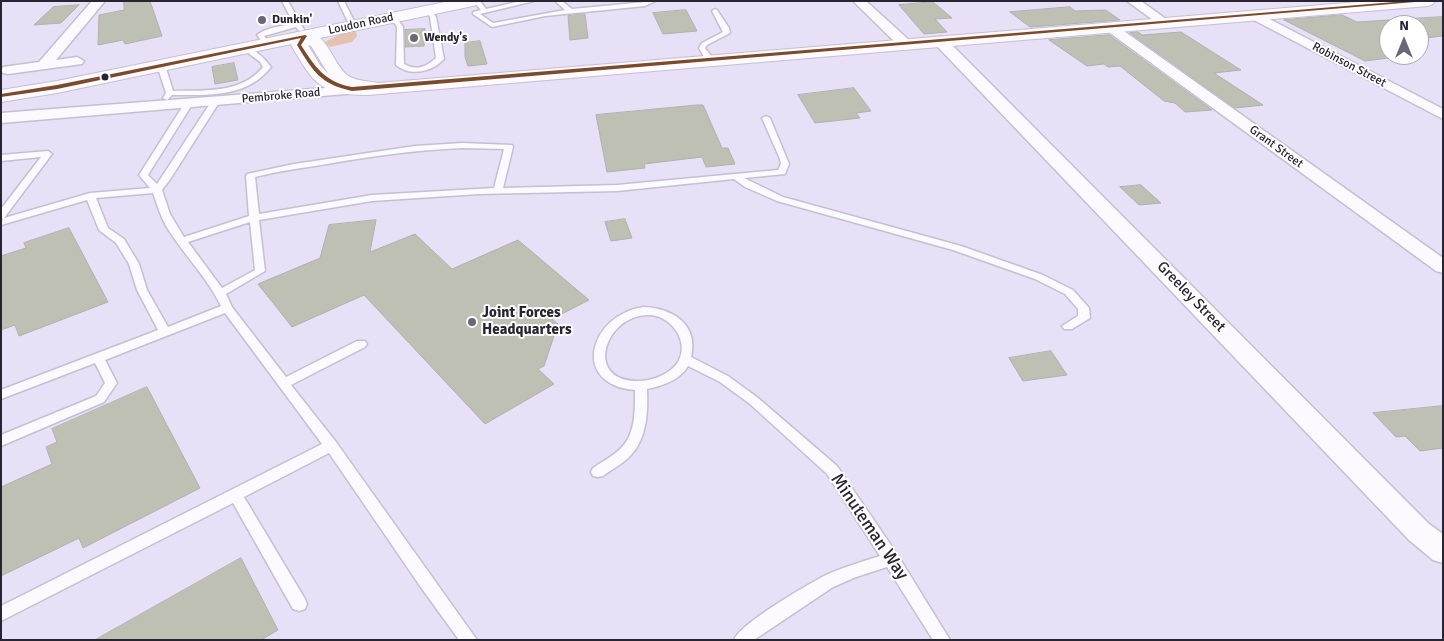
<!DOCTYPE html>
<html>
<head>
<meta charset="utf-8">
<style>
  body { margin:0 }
  #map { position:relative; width:1444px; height:641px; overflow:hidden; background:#e8e0f6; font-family:Signika,sans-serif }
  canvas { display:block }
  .frame { position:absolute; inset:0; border:2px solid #292431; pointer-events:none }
  .north { position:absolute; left:1379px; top:15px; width:50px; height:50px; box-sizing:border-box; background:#fff; border:1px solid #a9a7ad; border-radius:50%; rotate:0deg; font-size:14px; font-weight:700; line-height:20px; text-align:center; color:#292431 }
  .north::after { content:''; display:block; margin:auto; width:18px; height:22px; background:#6c6676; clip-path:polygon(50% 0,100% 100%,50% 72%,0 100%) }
</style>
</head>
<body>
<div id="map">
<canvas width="1444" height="641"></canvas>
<div class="frame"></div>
<div class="north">N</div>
</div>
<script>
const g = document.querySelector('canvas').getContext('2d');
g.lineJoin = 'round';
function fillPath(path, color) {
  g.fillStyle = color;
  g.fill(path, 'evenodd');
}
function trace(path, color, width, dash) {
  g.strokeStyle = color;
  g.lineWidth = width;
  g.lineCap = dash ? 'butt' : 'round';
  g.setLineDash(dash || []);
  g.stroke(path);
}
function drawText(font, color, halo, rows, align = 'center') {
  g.font = font + ' Signika,sans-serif';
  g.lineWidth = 4;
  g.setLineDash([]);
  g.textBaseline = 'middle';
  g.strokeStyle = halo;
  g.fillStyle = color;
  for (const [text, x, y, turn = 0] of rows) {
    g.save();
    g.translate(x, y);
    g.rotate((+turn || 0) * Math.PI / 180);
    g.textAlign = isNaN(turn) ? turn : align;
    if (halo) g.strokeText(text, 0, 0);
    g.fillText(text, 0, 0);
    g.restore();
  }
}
const green = new Path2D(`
  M356 32 357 36 352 42 330 47 323 43 342 33Z`);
const building = new Path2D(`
  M124 1H150L162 36 125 44 123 40 98 45 99 15 124 10Z
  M933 2 952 18 935 19 947 32 924 34 899 5Z
  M79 5 61 23 34 25 53 7Z
  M1070 7 1075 11 1106 10 1120 20 1030 27 1010 12Z
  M686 10 697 31 663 34 653 13Z
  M585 14 588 38 570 40 568 16Z
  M1342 15 1357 22 1389 20V58L1365 61 1284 20Z
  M1443 17V36L1426 38 1419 34V25H1400L1389 20Z
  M425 29 424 46 405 47V30Z
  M1138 32 1142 35 1181 32 1241 70 1214 73 1263 105 1235 108 1130 33Z
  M1109 35 1212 110 1185 112 1175 103 1164 101 1120 66 1108 67 1104 64 1087 66 1049 40Z
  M480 41 487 64 468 66 465 57V43Z
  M234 63 238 80 215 84 212 67Z
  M854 88 871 111 856 113 860 118 815 123 798 95Z
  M697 105H703L722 148H728L735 164 706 167 702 157 644 164 645 168 607 172 596 115Z
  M1141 185 1161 203 1139 205 1120 187Z
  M625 219 632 238 611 241 605 222Z
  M376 220 370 252 415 234 452 269 518 240 589 300 552 319 558 324 544 366 538 369 554 384 485 424 364 295 292 327 258 284 320 258 329 225Z
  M69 228 108 302 19 336 15 325 1 330V256L26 248 24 243Z
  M1051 351 1067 375 1023 381 1009 358Z
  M147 387 200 488 83 548 79 538 1 576V487L52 464 46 447 57 442 52 429Z
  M1443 406V448L1420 451 1405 436 1396 437 1373 413Z
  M241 558 278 630 261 640H95Z`);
const lane = new Path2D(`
  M282 1H288L304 30 299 31 296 27 264 36 269 43 264 44 257 35C267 27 282 26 294 24Z
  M338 1H344L353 19 359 25 358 26H354L347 20Z
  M473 1H480L486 9 521 1H534L480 14 493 23 565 10 555 1H562L572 9 656 1 645 6 545 16 492 27 473 14V12L481 10Z
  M429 8 436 17 444 59C432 72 411 77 396 65L397 27 391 18 396 17 403 27 404 64C416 71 426 67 436 58L430 17 426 10Z
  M715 9 717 10 729 28 730 33 707 45 705 48 714 60 710 62H707L699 48 702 43 723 32 712 11Z
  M243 47C253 46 265 59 271 67 247 98 208 95 172 95L167 100 163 98 166 93 157 65 161 63 165 65 173 91C205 90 241 94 263 67L260 62 243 49Z
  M213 99 220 101 171 178 162 190 170 214 184 237 249 216 246 176 247 174 294 164 415 146 462 143 512 145 513 147 503 188 617 185 778 170 781 164 780 159 762 118 766 116 770 118 789 164 785 174 744 178 783 197 961 246 1043 275 1073 290 1089 308 1090 318 1072 329H1064L1062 326 1078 316V309L1065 294 1035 279 953 250 777 201 745 187 734 179 617 191 479 194 372 201 259 220 265 271 226 294 232 307 286 377 357 341H365L367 344 365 347 291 385 336 442 477 640H459L420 586 329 453 244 497 305 599 307 604 305 609 299 611 293 609 233 503 1 621V606L322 444 225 313 105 360 117 383 104 402 1 446V435L96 396 105 383 95 363 1 399V390L158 330 137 290 129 264 116 243 99 230 87 200 1 225 3 218 1 219V209L41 157 1 161V155L48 151 52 154 4 218 90 193 150 188 139 175 186 101 193 103 148 175 157 184ZM462 148 504 149 494 188 372 195 259 214 255 177C278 171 303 168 327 164 372 156 417 150 462 148ZM153 193C157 204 160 215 166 226 183 254 207 277 221 306L168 327 147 290 139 264 124 239 108 228 96 198ZM250 222 255 270 222 288 188 242Z
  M643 307C672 308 699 324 691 357L728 376 758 398 837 466 897 554 950 640H933L887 567 856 577 833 587 754 640H734C741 623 804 587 822 577 840 568 861 562 880 556L827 474 750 404 720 382 688 366C680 380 662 386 647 389 648 411 647 438 631 455 623 464 612 469 603 476L598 477 593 476 591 472 593 468C603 461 614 456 622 447 635 434 635 411 635 394V390C571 385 588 316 643 307ZM650 315C672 316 692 344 676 365 667 376 648 382 635 381 584 379 605 314 650 315Z`);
const street = new Path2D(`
  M92 1H105L56 60 77 57 84 61 82 64 8 74 3 73 1 70 3 67 39 62Z
  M853 1H866L910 41 911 44 910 47H900Z
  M1127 1H1141L1170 22 1164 26 1160 25Z
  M1254 11 1443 109V119L1250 18 1248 15Z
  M1110 23 1114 24 1443 258V273L1436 271 1106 30 1104 27Z
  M940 37 945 38 1429 524 1443 534V563L1433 560 1409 540 935 44 934 41Z
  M365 85 370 86 372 89 370 92 1 123V113Z`);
const secondary = new Path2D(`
  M1370 1H1435L1433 4 1428 6 368 95C320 95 313 83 291 45L299 33C326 26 331 62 347 75 355 81 368 81 378 83ZM308 45 311 46 329 75 320 65Z`);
const primary = new Path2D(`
  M450 1H480L478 4 473 6 57 93 1 102V90L57 81Z`);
const bus1 = new Path2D(`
  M1407 1H1427L352 91C320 84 313 71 297 45L301 38 57 89 1 97V94L57 85 305 35 307 36 301 45C315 67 325 82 352 87Z`);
const markers = [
  [262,20,5,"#6c6676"],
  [414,38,5,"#6c6676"],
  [105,77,4.5,"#292431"],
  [472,322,5,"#6c6676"]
];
const farPoinames = [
  ["Dunkin'",272,20],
  ["Wendy's",424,38]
];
const farStreetnames = [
  ["Loudon Road",361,24,-12],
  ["Robinson Street",1349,65,28],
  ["Pembroke Road",281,96,-5],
  ["Grant Street",1276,147,36]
];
const streetNames = [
  ["Greeley Street",1191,297,46]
];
const poiNames = [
  ["Joint Forces",482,313],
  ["Headquarters",482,330]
];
const nearStreetnames = [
  ["Minuteman Way",869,527,56]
];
fillPath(green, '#e5c2b0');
fillPath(building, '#bdc0b3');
trace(building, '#b1b0b2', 1);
trace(lane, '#c5bfcf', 3);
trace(street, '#c5bfcf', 3);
trace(secondary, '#c5bfcf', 2);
trace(primary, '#c5bfcf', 2);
fillPath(lane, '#fcfafe');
fillPath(street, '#fcfafe');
fillPath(secondary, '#fcfafe');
fillPath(primary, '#fcfafe');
fillPath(bus1, '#7a4b2a');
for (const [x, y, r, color] of markers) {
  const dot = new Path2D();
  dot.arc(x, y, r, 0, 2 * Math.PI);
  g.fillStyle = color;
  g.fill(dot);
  trace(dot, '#fff', 2);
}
drawText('bold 12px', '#292431', '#fff', farPoinames, 'left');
drawText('12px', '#292431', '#fff', farStreetnames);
drawText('15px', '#292431', '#fff', streetNames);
drawText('bold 15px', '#292431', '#fff', poiNames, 'left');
drawText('18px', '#292431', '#fff', nearStreetnames);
</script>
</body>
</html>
